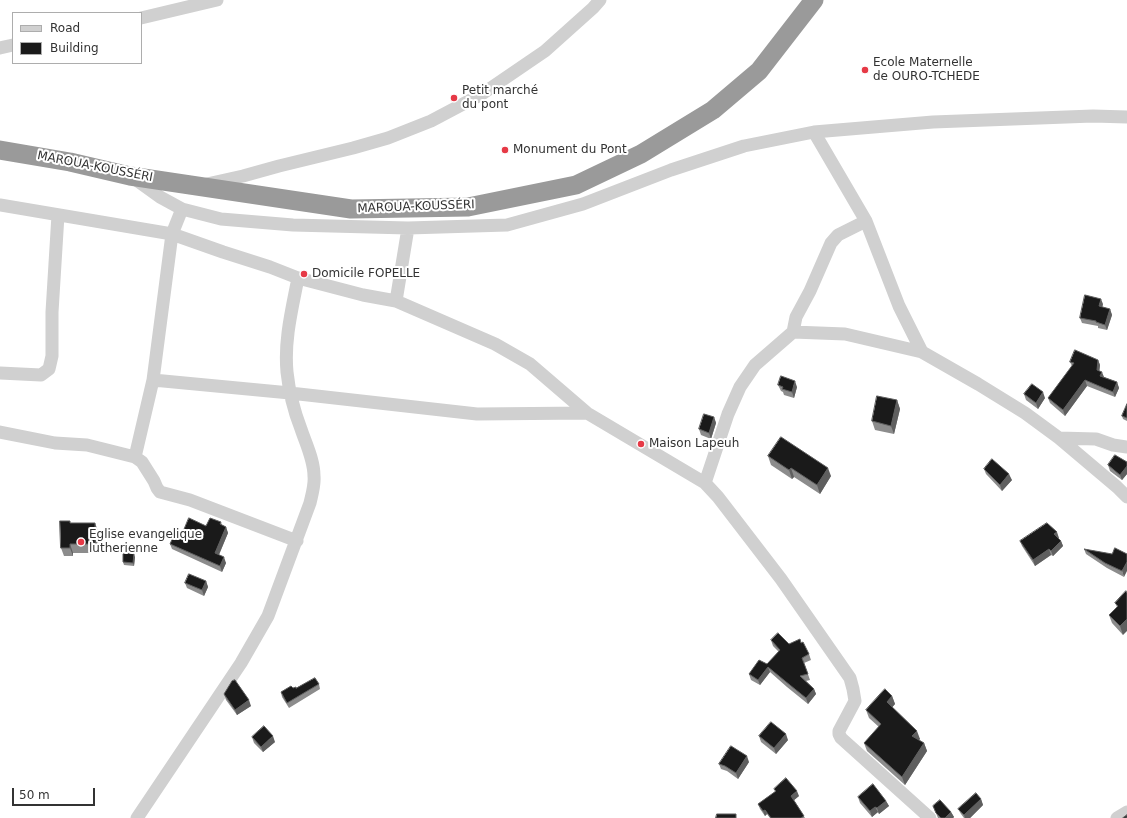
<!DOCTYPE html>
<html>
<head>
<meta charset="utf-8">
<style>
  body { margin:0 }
  #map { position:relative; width:1127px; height:818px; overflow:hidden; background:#fff; font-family:"DejaVu Sans",sans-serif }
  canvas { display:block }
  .legend { position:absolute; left:12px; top:12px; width:130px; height:52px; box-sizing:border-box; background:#fff; border:1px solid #adadad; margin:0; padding:5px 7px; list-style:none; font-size:12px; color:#333 }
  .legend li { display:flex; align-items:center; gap:8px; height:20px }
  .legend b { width:20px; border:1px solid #adadad }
  .scale { position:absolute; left:12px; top:788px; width:83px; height:18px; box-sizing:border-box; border:2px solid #333; border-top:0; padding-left:5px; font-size:12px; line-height:14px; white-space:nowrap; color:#333; -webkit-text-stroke:3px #fff; paint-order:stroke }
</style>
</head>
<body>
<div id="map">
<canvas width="1127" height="818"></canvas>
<ul class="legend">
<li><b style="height:5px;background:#d0d0d0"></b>Road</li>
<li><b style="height:11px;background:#1a1a1a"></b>Building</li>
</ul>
<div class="scale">50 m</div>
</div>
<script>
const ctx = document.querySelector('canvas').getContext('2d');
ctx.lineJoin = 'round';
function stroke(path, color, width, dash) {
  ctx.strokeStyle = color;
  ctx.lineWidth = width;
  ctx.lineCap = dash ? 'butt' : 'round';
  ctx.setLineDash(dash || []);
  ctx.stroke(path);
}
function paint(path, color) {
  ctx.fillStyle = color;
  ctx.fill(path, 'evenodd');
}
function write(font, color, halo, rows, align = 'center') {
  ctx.font = font + ' "DejaVu Sans",sans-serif';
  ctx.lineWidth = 4;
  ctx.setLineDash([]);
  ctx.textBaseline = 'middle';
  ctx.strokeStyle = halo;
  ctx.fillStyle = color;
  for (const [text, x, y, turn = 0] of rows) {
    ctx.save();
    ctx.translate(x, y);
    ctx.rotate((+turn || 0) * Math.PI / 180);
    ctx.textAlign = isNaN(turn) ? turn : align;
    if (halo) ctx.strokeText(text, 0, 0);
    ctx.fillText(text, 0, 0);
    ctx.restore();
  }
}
const minor = new Path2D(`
  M141 18 217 0
  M0 48 13 45
  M814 132 866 221 899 306 922 352 978 384 1025 413 1059 438 1117 487 1127 497
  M135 179 160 197 182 209 221 219 293 225 408 228 507 225 583 204 671 170 744 146 814 132 933 122 1093 116 1127 117
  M207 184 243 176 279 166 353 148 388 138 431 121 482 94 545 51 593 8 600 0
  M0 205 172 234 153 380 135 457
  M182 209 172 234 223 252 270 267 298 278 363 295 396 301 495 344 530 364 587 413 705 483 718 497 781 579 850 678 853 689 855 701 839 731V734L841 738 930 818
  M396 301 408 228
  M793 332 845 334 922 352
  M0 373 41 375 49 369 52 356V312L58 215
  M153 380 290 393 477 414 587 413
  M0 432 55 443 87 445 135 457 142 462 154 481 157 488 160 492 190 500 297 541
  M1059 438 1096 439 1113 445 1127 447
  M705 483 728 414 740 387 755 365 793 332 796 317 810 291 831 243 838 235 866 221
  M137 818 241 663 268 616 310 503C312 494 315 485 314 476 314 460 306 444 301 429 294 411 289 391 287 372 284 340 292 309 298 278
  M1117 818 1127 812`);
const highway = new Path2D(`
  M0 150 70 162 130 176 351 209 468 207 576 185 641 154 713 110 759 71 814 0`);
const wall = new Path2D(`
  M1103 304 1102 307 1110 309 1112 315 1107 330 1098 328V326L1082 323 1080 318Z
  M1098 360 1100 365 1099 371 1104 377 1117 382 1119 388 1115 397 1087 386 1065 416 1050 403 1048 398 1072 366 1070 362Z
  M778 385 797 387 794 398 784 395 783 392 781 391Z
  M1024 394 1045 398 1038 409 1026 400Z
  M897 400 900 409 894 434 875 430 872 421Z
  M1127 404V421L1123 419 1122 416Z
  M714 417 716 423 711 439 701 435 699 429Z
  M768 456 831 476 820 494 794 477 792 479 771 465Z
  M1127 462V474L1122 480 1110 471 1108 465Z
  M984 469 1012 480 1002 491 986 474Z
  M221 522 222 525 226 527 228 533 219 555 226 563 222 572 172 549 170 544 180 538 206 526Z
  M71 523 98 531 99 553H73V556H64L61 548Z
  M1058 538 1061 541 1063 546 1053 556 1051 555 1035 566 1022 546 1020 541 1059 538Z
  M1115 548 1124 577 1107 568 1086 554 1084 549 1112 554Z
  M135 557 134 566 124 565 123 562Z
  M206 581 208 587 204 596 187 588 185 583Z
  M1127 593 1123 635 1112 623 1109 615 1117 607 1115 603Z
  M771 640 789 644 801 643 809 654 811 660 804 663 810 680 806 681 814 689 816 694 808 704 787 687 770 672 760 685 751 680 749 674 767 664 779 652 773 646Z
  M319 684 320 689 289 708 282 697 281 692 296 688Z
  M224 694 251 706 237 715 226 700Z
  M892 696 895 704 892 707 920 739 919 740 924 743 927 751 905 785 867 751 864 743 879 727 869 718 866 710Z
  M759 736 788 740 776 754 761 742Z
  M252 737 275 742 263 752 254 743Z
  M749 762 738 779 727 771 721 769 719 764Z
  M774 789 799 796 794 800 805 818H770L767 814 765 816 760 809 758 804 775 792Z
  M858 797 886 801 889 806 879 814 878 812 872 817 860 803Z
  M981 799 983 805 970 818H964L961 814 958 809Z
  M933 806 951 812 954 817 953 818H938Z`);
const shadedWall = new Path2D(`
  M1101 299 1103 304 1101 312 1099 306Z
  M1110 309 1112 315 1107 330 1105 325Z
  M1098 360 1100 365 1099 375 1097 370Z
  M1102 372 1104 377 1100 376Z
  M1085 380 1087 386 1065 416 1063 410Z
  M795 381 797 387 794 398 792 392Z
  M1117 382 1119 388 1115 397 1113 392Z
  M1043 392 1045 398 1038 409 1036 403Z
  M897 400 900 409 894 434 891 426Z
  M714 417 716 423 711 439 709 433Z
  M1127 466V474L1122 480 1120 475Z
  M791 468 794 477 792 479 789 470Z
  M828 468 831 476 820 494 817 485Z
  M1009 474 1012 480 1002 491 1000 485Z
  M95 523 98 531 99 553 95 544Z
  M226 527 228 533 217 559 215 553Z
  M1057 532 1059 538 1056 540 1054 534Z
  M1061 541 1063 546 1053 556 1051 551Z
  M70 544 73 553V556L70 548Z
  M1049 549 1051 555 1035 566 1033 560Z
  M134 554 135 557 134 566 133 563Z
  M224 557 226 563 222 572 220 566Z
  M1127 562V571L1124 577 1122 571Z
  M206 581 208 587 204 596 202 590Z
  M1127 619V631L1123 635 1120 626Z
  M768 667 770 672 760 685 758 680Z
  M814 689 816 694 808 704 806 698Z
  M892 696 895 704 890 710 887 702Z
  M249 700 251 706 237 715 235 710Z
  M917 731 920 739 915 744 912 736Z
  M786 734 788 740 776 754 774 748Z
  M273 736 275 742 263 752 261 747Z
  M924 743 927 751 905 785 902 777Z
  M747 756 749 762 738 779 736 773Z
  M797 791 799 796 793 801 791 796Z
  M981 799 983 805 970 818H965L964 815Z
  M886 801 889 806 879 814 877 808Z
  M875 807 878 812 872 817 870 811Z
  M765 810 767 814 765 816 763 811Z
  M951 812 954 817 953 818H945Z`);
const building = new Path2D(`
  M1085 295 1101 299 1099 306 1110 309 1105 325 1096 322V321L1080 318Z
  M1075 350 1098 360 1097 370 1102 372 1100 376 1117 382 1113 392 1085 380 1063 410 1048 398 1074 363 1070 362Z
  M781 376 795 381 792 392 782 389 783 387 778 385Z
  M1032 384 1043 392 1036 403 1024 394Z
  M877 396 897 400 891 426 872 421Z
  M1127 404V418L1122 416Z
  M704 414 714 417 709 433 699 429Z
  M781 437 828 468 817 485 791 468 789 470 768 456Z
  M1115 455 1127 462V466L1120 475 1108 465Z
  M992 459 1009 474 1000 485 984 469Z
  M189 518 206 526 210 518 221 522 220 524 226 527 215 553 224 557 220 566 170 544 174 535 180 538Z
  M60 521H70V523H95V544H70V548H61Z
  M1047 523 1057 532 1054 534 1061 541 1051 551 1049 549 1033 560 1020 541Z
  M1115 548 1127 554V562L1122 571 1105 563 1084 549 1112 554Z
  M129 553 134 554 133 563 123 562V554Z
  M189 574 206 581 202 590 185 583Z
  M1126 591 1127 593V619L1120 626 1109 615 1118 606 1115 603Z
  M778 633 789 644 800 639 801 643 803 642 809 654 802 658 808 674 800 676 814 689 806 698 785 681 768 667 758 680 749 674 759 660 767 664 780 650 771 640Z
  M315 678 319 684 287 703 281 692 291 686 293 688 296 687V688Z
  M235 680 249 700 235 710 224 694 232 681Z
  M885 689 892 696 887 702 917 731 912 736 924 743 902 777 864 743 881 724 866 710Z
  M771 722 786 734 774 748 759 736Z
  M264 726 273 736 261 747 252 737Z
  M731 746 747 756 736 773 725 766 719 764Z
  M786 778 797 791 791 796 804 816 801 818H771L765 810 763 811 758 804 776 791 774 789Z
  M873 784 886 801 877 808 875 807 870 811 858 797Z
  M976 793 981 799 964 815 958 809Z
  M940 800 951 812 945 818H941L936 813 933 806Z
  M717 814H736V818H716Z
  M1127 815V818H1123Z`);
const markers = [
  [865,70,4,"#e63946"],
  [454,98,4,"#e63946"],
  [505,150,4,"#e63946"],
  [304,274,4,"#e63946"],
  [641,444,4,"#e63946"],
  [81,542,4,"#e63946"]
];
const poiNames = [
  ["Ecole Maternelle",873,63],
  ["de OURO-TCHEDE",873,77],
  ["Petit marché",462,91],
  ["du pont",462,105],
  ["Monument du Pont",513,150],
  ["Domicile FOPELLE",312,274],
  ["Maison Lapeuh",649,444],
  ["Eglise evangelique",89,535],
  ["lutherienne",89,549]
];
const streetNames = [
  ["MAROUA-KOUSSÉRI",95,167,11],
  ["MAROUA-KOUSSÉRI",416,207,-2]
];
stroke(minor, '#d0d0d0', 13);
stroke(highway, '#9a9a9a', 19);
paint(wall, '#8c8c8c');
paint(shadedWall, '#5f5f5f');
paint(building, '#1a1a1a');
stroke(building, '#5f5f5f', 1);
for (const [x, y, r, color] of markers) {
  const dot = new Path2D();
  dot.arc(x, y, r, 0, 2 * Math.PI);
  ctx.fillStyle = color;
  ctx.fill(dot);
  stroke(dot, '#fff', 1.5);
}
write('12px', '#333', '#fff', poiNames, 'left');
write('12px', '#333', '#fff', streetNames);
</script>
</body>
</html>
